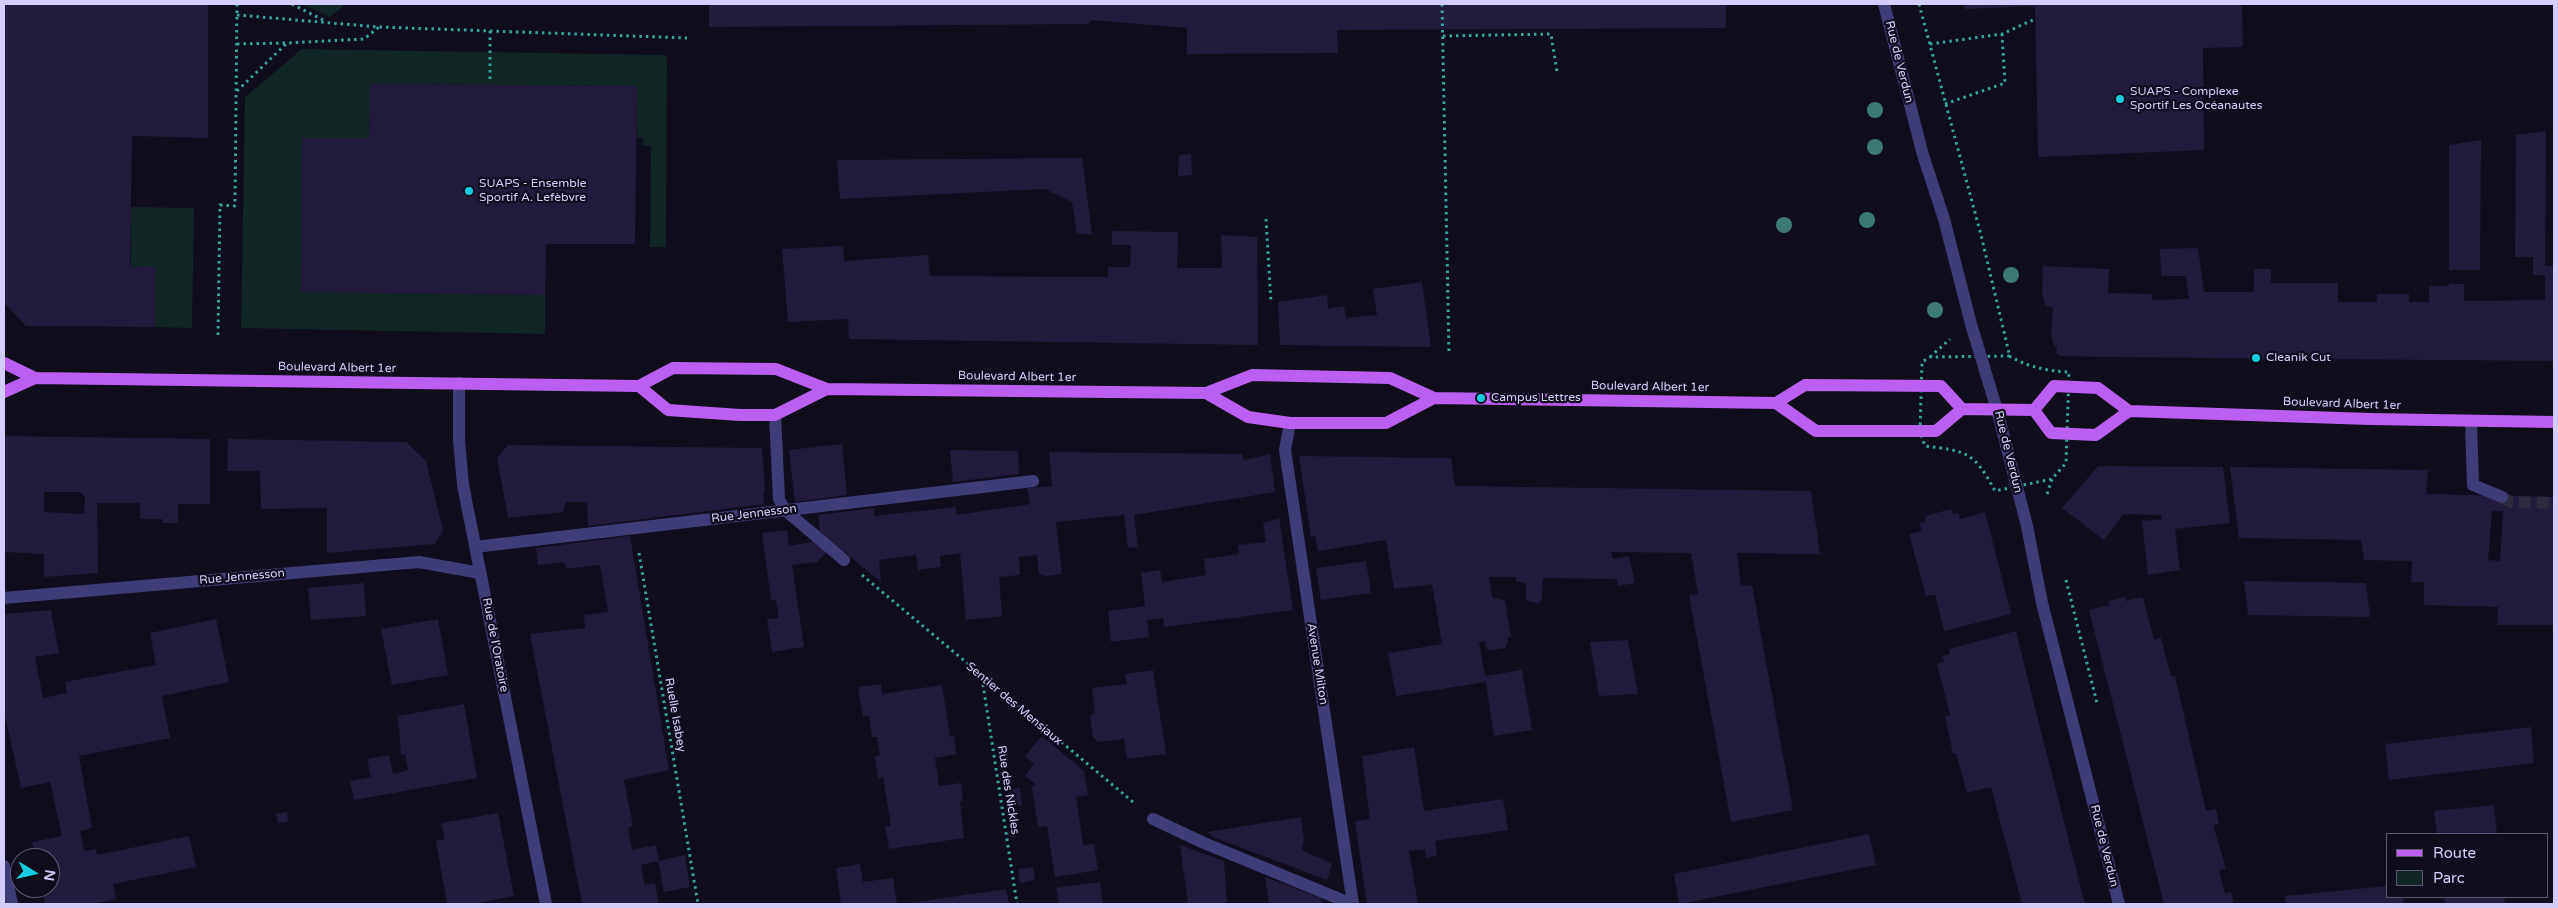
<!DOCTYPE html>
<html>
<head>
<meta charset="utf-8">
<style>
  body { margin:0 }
  #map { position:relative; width:2558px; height:908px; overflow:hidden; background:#100d1d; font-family:"Varela Round",sans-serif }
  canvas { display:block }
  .frame { position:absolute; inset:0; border:5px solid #d3cdfa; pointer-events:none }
  .legend { position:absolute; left:2386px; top:833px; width:162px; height:65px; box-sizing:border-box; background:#100d1d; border:1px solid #5e5a75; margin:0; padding:6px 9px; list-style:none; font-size:15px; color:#d3cdfa }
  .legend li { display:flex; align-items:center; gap:10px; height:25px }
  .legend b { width:25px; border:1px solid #5e5a75 }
  .north { position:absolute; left:10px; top:848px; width:50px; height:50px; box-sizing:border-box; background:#100d1d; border:1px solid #5e5a75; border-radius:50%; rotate:99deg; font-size:14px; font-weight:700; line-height:20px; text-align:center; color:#d3cdfa }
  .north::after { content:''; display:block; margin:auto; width:18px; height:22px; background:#15cbdf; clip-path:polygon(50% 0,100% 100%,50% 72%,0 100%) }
</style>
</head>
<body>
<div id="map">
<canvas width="2558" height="908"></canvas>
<div class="frame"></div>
<ul class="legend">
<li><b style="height:6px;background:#ba5ff0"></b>Route</li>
<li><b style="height:14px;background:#112625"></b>Parc</li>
</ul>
<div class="north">N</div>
</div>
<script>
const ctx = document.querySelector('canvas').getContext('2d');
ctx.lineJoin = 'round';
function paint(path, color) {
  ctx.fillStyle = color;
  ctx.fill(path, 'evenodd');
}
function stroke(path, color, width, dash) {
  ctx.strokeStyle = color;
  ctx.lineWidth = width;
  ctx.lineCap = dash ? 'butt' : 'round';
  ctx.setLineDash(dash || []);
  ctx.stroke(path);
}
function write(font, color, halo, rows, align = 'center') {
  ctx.font = font + ' "Varela Round",sans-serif';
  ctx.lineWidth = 4.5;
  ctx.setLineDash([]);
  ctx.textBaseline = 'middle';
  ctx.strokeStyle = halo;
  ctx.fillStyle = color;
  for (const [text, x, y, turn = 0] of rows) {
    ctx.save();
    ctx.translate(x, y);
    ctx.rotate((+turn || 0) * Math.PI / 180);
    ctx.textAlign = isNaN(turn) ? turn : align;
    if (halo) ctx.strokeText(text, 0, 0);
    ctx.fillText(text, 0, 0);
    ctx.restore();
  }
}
const green = new Path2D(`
  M302 4H346L330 17Z
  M302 49 664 55 667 58 666 247H650L651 146H643V138H637V86L371 84 369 138H302L301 292 545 295V334L241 328 245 97Z
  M131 207 194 208 192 328 155 327V267H131Z`);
const building = new Path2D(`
  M4 4H208V138L132 136 130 267 155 266V327L26 326 4 303Z
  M709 4H1726V28L1337 30 1338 53 1187 54V28L1091 20 1088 24 709 27Z
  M1964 4H2242L2243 47 2203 48 2204 150 2038 157 2035 6 1965 9Z
  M370 84 637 86 635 244H546L545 295 301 292 302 138H369Z
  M2546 131 2545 266H2554V361L2107 357 2060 356 2056 353 2057 347 2054 345 2051 334 2053 307 2045 306 2042 292 2043 266 2109 269 2108 293 2152 294V300L2189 299 2186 276H2161L2160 249 2198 248 2204 292H2254V269H2271V283H2338V302H2377V294H2409V302H2429V286H2449V284H2464V301L2545 300V275H2533V257H2515L2516 135Z
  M2481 140 2480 270H2449V145Z
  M1191 154 1192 175 1178 176 1179 155Z
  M1082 158 1092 234H1077L1072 202 1045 189 840 199 837 160Z
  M1112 231 1178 232 1177 268H1222L1221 235 1257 237 1258 345 849 339 848 319 788 322 782 249 843 246 844 261 928 255 930 276 1108 277V267H1130L1131 245H1112Z
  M1422 282 1431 347 1280 345 1278 302 1327 295 1328 309 1344 306 1346 318 1377 315 1373 289Z
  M4 436 210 439V504H178V523H163L162 519H140V503H97L98 573 44 577V554L4 552ZM44 492H80L85 497 84 514 44 512Z
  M228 439 406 442 426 461 443 530 435 544 327 553V508L261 509 260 471H227Z
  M842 444 847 495 795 502 789 450Z
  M508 445 762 448 765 491 763 492 764 504 588 526 587 502H566L563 512 508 518 497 458Z
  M950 450 1018 451 1019 474 953 482Z
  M1049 452 1242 454 1244 460 1270 454 1275 492 1134 515 1138 547 1128 548 1124 515 1056 522 1062 574 1046 576 1039 574 1037 555 1019 557 1020 575 999 577 1002 616 966 620 960 553 940 556 941 567 918 570 916 555 879 560 881 582 820 532 818 515 874 508V516L956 507 957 515 1030 504 1027 488 1052 486Z
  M1299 456 1451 458 1455 486 1811 491 1820 554 1737 553 1741 586 1752 585 1793 810 1731 822 1689 595 1698 594 1691 553 1611 552 1613 559 1629 556 1635 583 1618 586 1617 579 1543 578 1542 598 1538 604 1526 600V583L1516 581V577H1489L1492 597 1505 601 1511 637 1507 638 1508 643 1505 648 1491 650 1486 648 1485 641 1479 642 1485 676 1522 670 1532 730 1494 736 1486 682 1396 696 1388 653 1442 644 1432 584 1394 589 1386 540 1318 551 1315 536 1311 537Z
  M2098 466 2223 467 2230 523 2175 529 2180 570 2148 575 2142 521 2162 519 2161 515 2123 514 2104 540 2062 508Z
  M2230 467 2428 470 2426 494 2554 497V625H2497L2498 607 2424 605V582H2411L2412 561 2364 560 2361 540 2239 538ZM2492 511H2503L2500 561 2488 560Z
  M1951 509 1953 514 1959 513 1960 519 1985 512 2011 614 1944 631 1935 595 1926 596 1909 534 1922 531 1919 523 1926 521 1925 516Z
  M1279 518 1293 610 1164 627 1163 618 1147 620 1149 637 1111 642 1108 611 1145 606 1141 573 1160 570 1162 582 1206 575 1204 559 1239 554 1238 545 1266 542 1263 523Z
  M787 530 789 546 817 541 828 551 817 562 792 565 804 647 772 652 767 619 779 618 776 600H771L762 533Z
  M630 536 669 770 624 780 633 826 628 828 632 850 656 845 659 861 641 865 645 885 655 883 659 904H582L530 634 585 628 584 615 608 612 600 565 566 569 564 562 538 565 536 548Z
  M1366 561 1371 593 1321 600 1316 568Z
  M2244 581 2366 583 2370 617 2248 615Z
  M364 583 366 616 311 620 308 588Z
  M2125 597 2126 601 2143 597 2154 640 2161 638 2171 676H2175L2206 811 2216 809 2219 824 2213 825 2226 869 2219 870 2225 893 2231 892 2234 904H2164L2089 610 2109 605 2108 601Z
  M51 610 59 653 35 657 43 698 67 693 65 682 156 665 150 633 216 619 229 682 162 696 170 738 79 756 92 828 80 831 84 851 96 849 97 855 189 836 196 867 113 884 116 899 92 904H45L42 888H50V858H35L32 842 62 836 50 782 21 788 4 711V614Z
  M438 619 448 675 392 685 381 629Z
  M2016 631 2035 708 2085 904H2022L1991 787 1967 793 1956 753 1953 754 1945 716 1950 715 1937 664 1945 661 1942 656 1950 654 1949 649Z
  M1628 640 1638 694 1599 696 1590 642Z
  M1153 670 1166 754 1127 759 1124 739 1098 742 1093 737 1090 717 1095 712 1092 688 1127 684 1125 674Z
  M881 684 882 694 942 685 950 737 954 736 956 754 935 758 939 786 961 783 963 801H960L964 838 889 849 885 827 891 826 883 777 878 778 875 756 880 755 877 737H872L869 716 863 717 858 687Z
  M464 704 477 778 354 800 350 781 371 777 367 759 389 755 393 774 408 770 405 754 401 755 398 716Z
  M2531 727 2534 763 2389 780 2385 744Z
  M1042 736 1084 771 1088 795 1076 797 1083 845 1094 844 1098 870 1055 877 1047 826 1038 827 1032 788 1035 784 1025 776 1034 764 1025 756Z
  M1414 747 1424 811 1503 799 1508 830 1435 841 1437 856 1426 858 1425 849 1409 851 1418 904H1367L1355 821 1370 819 1362 756Z
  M1020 788 1022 805 1009 807 1006 790Z
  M2494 805 2497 834H2437L2434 811Z
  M287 812 288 822 278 823 276 814Z
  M498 813 514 896 473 904H447L436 841 445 839 441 823Z
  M1301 817 1304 839 1302 850 1332 864 1327 880 1213 837 1207 832Z
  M1869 834 1876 865 1679 904 1674 874Z
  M1180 845 1224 861 1227 904H1188Z
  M685 855 690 887 664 892 658 861Z
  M860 864 863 882 893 878 897 904H841L836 868Z
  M1033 867 1035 880 1020 883 1018 869Z
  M1265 877 1321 898 1322 904H1269Z
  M1100 882 1103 904H1059L1056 888Z
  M2387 886V897H2403L2404 904H2286L2285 896Z
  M1006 889 1009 904H910L909 903Z
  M2444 897H2504L2505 904H2445Z`);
const minorTunnel = new Path2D(`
  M2502 497 2511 502 2554 503`);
const path = new Path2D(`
  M292 4 323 20
  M1442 4 1449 352
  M1919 4 1981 235 2009 353
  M237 15 379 27 687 38
  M1443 36 1551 34 1557 72
  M237 44 286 43
  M1930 44 2002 34 2035 19
  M490 79V31
  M237 91 287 43 364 39 379 27
  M1945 104 2005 83 2002 34
  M1266 219 1271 303
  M218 335 220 205 235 206 237 4
  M2009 356C2029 367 2046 371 2069 372L2066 463 2052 479 1995 491C1974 452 1967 451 1925 446L1920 432 1922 362 1930 357Z
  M1930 357 1950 339
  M2047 494 2052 479
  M639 553 698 904
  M862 575 1133 802
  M2066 580 2097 703
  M982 678 1017 904`);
const minor = new Path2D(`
  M1884 4 1923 155 1944 219 1971 324 1997 410 2027 526 2042 603 2119 904
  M459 383V440L463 485 546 904
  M775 415 779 499 785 510 844 560
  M2471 421 2473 485 2502 497
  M1290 423 1285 450 1353 904
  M475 547 1033 481
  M4 598 419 562 480 573
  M1153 819 1204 843 1352 904
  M4 866 12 904`);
const major = new Path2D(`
  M4 363 35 378
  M639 386 668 410 740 415H775L827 389
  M4 392 35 378 639 386 673 368 776 369 827 389 1206 393 1252 375 1390 378 1434 398 1776 403 1816 431H1936L1962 409 2034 410
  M1206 393 1248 417 1290 423H1386L1434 398
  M1776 403 1805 385 1941 386 1962 409
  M2034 410 2054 386 2098 388 2129 411 2370 419 2554 422
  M2034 410 2051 433 2096 435 2129 411`);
const trees = [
  [1875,110],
  [1875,147],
  [1867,220],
  [1784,225],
  [2011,275],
  [1935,310]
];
const markers = [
  [2120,99,5,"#15cbdf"],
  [469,191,5,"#15cbdf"],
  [2256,358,5,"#15cbdf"],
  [1481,398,5,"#15cbdf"]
];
const streetNames = [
  ["Rue de Verdun",1899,62,76],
  ["Boulevard Albert 1er",337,368,1],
  ["Boulevard Albert 1er",1017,377,1],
  ["Boulevard Albert 1er",1650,387,1],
  ["Boulevard Albert 1er",2342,404,2],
  ["Rue de Verdun",2008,452,76],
  ["Rue Jennesson",754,514,-7],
  ["Rue Jennesson",242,577,-5],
  ["Rue de l'Oratoire",495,645,79],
  ["Avenue Milton",1317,664,81],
  ["Sentier des Mensiaux",1014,704,40],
  ["Ruelle Isabey",675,715,80],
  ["Rue des Nickles",1008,790,81],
  ["Rue de Verdun",2104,846,76]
];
const poiNames = [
  ["SUAPS - Complexe",2130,92],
  ["Sportif Les Océanautes",2130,106],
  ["SUAPS - Ensemble",479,184],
  ["Sportif A. Lefèbvre",479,198],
  ["Cleanik Cut",2266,358],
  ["Campus Lettres",1491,398]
];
paint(green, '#112625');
paint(building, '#221b3c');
stroke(minorTunnel, '#2d2a3e', 12, [12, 6]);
stroke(path, '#38a49d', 3, [2.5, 4]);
stroke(minor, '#3f3d77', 12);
stroke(major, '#ba5ff0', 12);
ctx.fillStyle = '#3d7a71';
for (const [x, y] of trees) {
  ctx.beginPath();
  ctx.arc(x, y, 8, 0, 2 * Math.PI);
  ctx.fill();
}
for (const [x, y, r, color] of markers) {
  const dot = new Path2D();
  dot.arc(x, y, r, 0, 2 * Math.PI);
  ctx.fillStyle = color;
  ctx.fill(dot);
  stroke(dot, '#100d1d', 2);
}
write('12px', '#d3cdfa', '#100d1d', streetNames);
write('12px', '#d3cdfa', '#100d1d', poiNames, 'left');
</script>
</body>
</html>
